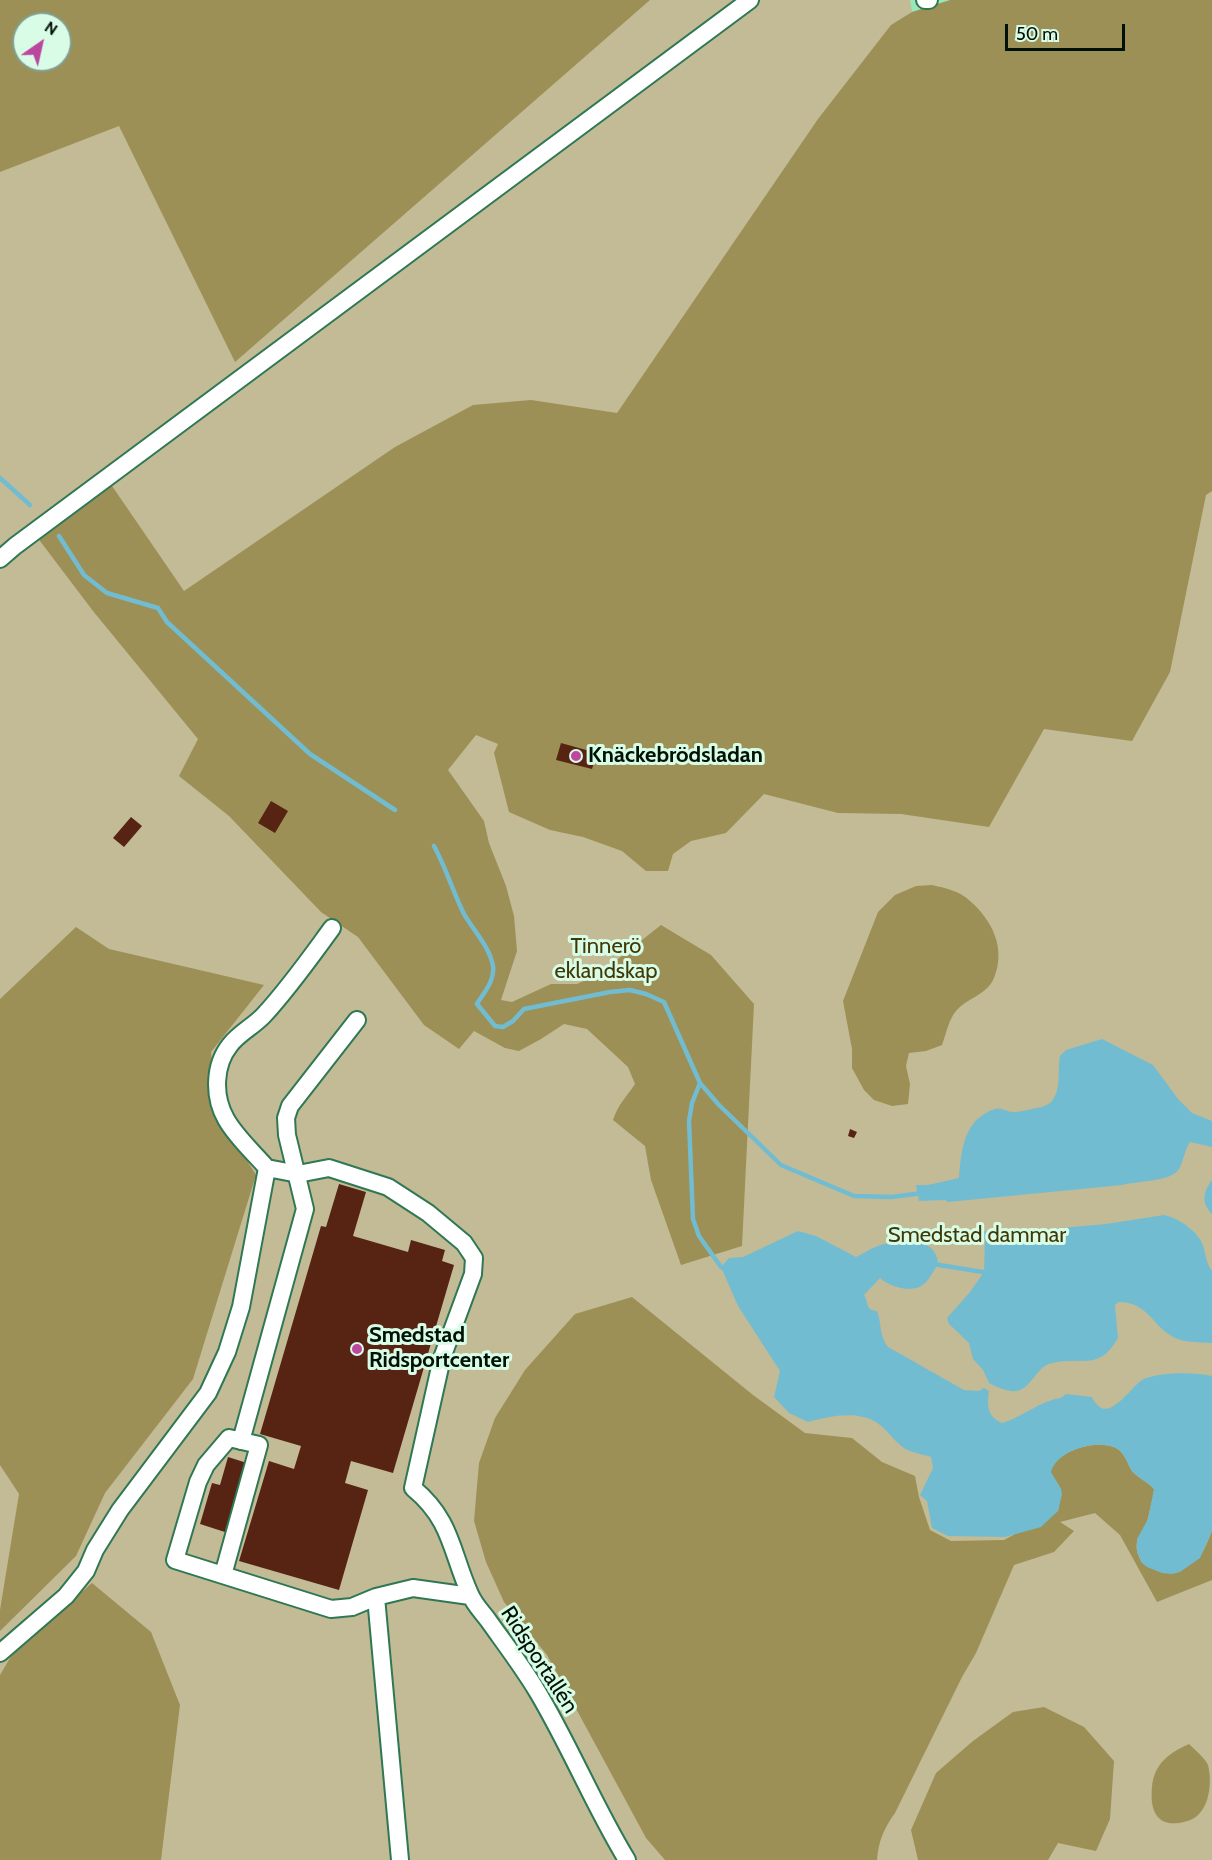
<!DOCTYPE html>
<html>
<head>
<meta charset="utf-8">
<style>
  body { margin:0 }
  #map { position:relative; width:1212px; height:1860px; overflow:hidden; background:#9be5bb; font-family:Cabin,sans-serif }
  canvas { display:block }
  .north { position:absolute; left:12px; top:12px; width:60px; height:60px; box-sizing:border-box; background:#d9fce7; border:2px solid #829e8d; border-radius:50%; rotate:34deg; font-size:16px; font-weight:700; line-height:24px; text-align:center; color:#001106 }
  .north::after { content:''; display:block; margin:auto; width:21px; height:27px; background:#bc479f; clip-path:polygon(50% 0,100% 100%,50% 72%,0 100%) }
  .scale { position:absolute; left:1005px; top:24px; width:120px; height:27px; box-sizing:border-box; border:3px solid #001106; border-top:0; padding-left:8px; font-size:18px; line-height:21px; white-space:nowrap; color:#001106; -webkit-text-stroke:4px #d9fce7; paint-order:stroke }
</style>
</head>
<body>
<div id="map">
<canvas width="1212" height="1860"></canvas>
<div class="north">N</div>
<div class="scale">50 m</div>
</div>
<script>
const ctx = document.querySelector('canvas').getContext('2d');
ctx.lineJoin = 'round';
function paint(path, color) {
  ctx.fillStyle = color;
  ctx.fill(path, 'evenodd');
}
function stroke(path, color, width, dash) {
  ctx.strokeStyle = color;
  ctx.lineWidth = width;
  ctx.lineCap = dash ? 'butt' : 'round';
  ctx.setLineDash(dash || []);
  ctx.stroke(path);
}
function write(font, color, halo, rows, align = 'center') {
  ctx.font = font + ' Cabin,sans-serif';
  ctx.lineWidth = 6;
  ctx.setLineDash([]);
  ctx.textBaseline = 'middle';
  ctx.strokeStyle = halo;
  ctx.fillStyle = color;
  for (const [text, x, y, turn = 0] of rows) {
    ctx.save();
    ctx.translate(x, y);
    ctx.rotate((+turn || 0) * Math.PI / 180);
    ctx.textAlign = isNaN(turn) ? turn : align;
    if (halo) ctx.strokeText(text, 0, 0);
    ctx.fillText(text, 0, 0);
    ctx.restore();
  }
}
const green = new Path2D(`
  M0 0H910L912 12 907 15 1212 0V1860H0ZM24 24H60V60H24Z`);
const forest = new Path2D(`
  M0 0H650L235 362 119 126 0 172ZM24 24H60V60H24Z
  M950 0H1212V491L1206 495 1170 672 1132 741 1044 729 989 827 901 814 838 813 764 794 726 833 691 841 673 854 668 871H646L622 851 583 837 550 830 509 812 494 753 498 744 476 735 448 770 484 821 489 843 506 886 514 916 517 951 501 1000 512 1002 551 984H577L599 974 661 925 711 955 754 1004 742 1246 681 1265 651 1180 645 1146 613 1120C617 1106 627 1096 635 1084L628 1067 587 1029 564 1024 541 1039 519 1051 505 1048 474 1031 459 1049 424 1025 358 937 321 912 229 816 179 776 198 739 93 611 37 537 110 483 184 591 395 447 473 405 531 400 617 413 818 119 891 25 912 12Z
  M932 885C945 888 960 891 970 901 993 921 1006 949 994 978 987 995 967 998 956 1011 949 1019 946 1034 942 1045L926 1051 909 1053 906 1066 910 1084 908 1104 892 1106 874 1100 864 1090 852 1068V1049L843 1001 878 912 895 895 916 886Z
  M76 927 109 949 264 985 211 1052 216 1111 256 1175 193 1379 105 1493 76 1556 0 1631V1610L19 1494 0 1465V999Z
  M632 1297 753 1395 805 1433 852 1438 882 1462 915 1476 919 1497 930 1530 951 1541 1004 1540 1058 1511 1061 1489 1050 1472C1057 1450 1096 1439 1116 1448 1125 1453 1127 1463 1132 1471 1138 1478 1148 1482 1154 1489 1154 1497 1150 1509 1148 1518 1143 1538 1129 1538 1142 1563L1190 1564C1203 1558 1207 1542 1212 1531V1580L1157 1602 1120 1535 1095 1513 1060 1522 1074 1531 1054 1552 1014 1565 976 1653 962 1677 895 1813C884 1828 878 1842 877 1860H665L646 1838 547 1655 504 1602 486 1562 474 1521 479 1463 495 1418 525 1370 575 1314Z
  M92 1583 151 1632 180 1705 161 1860H0V1675L13 1653Z
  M1044 1707 1084 1727 1114 1761 1110 1819 1096 1851 1058 1843 1048 1860H918L911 1830 936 1773 973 1741 1013 1712Z
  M1189 1744C1195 1750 1204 1757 1208 1765 1212 1781 1210 1805 1197 1816 1192 1820 1185 1822 1179 1823 1155 1826 1150 1808 1152 1787 1154 1764 1169 1753 1189 1744Z`);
const water = new Path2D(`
  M1102 1039 1153 1065 1178 1099 1192 1113 1212 1121V1147L1190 1142C1184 1151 1184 1160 1179 1169 1171 1182 1136 1181 1122 1185L948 1202 945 1200 919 1201 916 1185H928L959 1178C961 1150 964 1119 995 1109 1002 1107 1006 1112 1013 1112 1020 1112 1028 1110 1036 1108 1041 1108 1048 1105 1052 1101 1062 1087 1057 1071 1060 1056L1066 1050Z
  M1212 1180V1214C1201 1203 1203 1192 1212 1180Z
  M1164 1215C1178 1218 1196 1230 1202 1243 1206 1252 1205 1262 1212 1271V1343C1200 1342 1186 1343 1175 1338 1151 1326 1149 1302 1118 1302L1115 1305 1118 1338C1099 1372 1081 1356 1052 1363 1036 1366 1032 1389 1016 1391 1007 1392 997 1387 989 1383L983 1370 973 1359 969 1343 949 1324 947 1318 970 1292 984 1272 985 1240 981 1234 984 1231 1005 1233 1106 1224Z
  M798 1231 816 1236 856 1257C863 1254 871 1248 878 1246 897 1239 937 1235 938 1264 933 1271 930 1279 924 1284 913 1294 890 1287 880 1278L864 1295C869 1303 865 1310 877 1311 882 1324 879 1336 888 1347L964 1390 979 1391 984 1388 989 1391C987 1406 987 1416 1002 1423 1020 1418 1035 1405 1052 1400 1058 1398 1061 1399 1066 1394L1092 1397C1108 1430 1130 1384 1146 1378 1164 1372 1194 1372 1212 1376V1531L1200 1558 1180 1572 1172 1574 1162 1573 1147 1567 1142 1563 1137 1552V1539L1148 1519 1154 1489C1148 1482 1138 1478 1132 1471 1127 1463 1125 1453 1116 1448 1096 1439 1057 1450 1051 1472L1061 1489 1062 1494 1058 1511 1041 1527 1005 1537 948 1536 932 1528 927 1501 920 1495 933 1468 931 1457C922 1454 912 1453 904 1448 895 1442 889 1432 880 1425 861 1409 829 1416 808 1422L789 1413 774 1397 780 1371 738 1306 721 1267 729 1258 743 1257Z`);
const stream = new Path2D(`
  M0 478 30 505
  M59 536 84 575 107 593 158 608 167 622 310 754 395 810
  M434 846C446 868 453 892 464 914 473 930 490 947 493 966 495 981 484 992 477 1004L495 1026 503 1027 513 1021 524 1009 610 992 630 990 646 994 664 1002 700 1083 719 1105 781 1165 854 1196 891 1197 923 1193
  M700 1083 692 1103 689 1121 693 1219 699 1236 721 1267 725 1269
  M933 1264 989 1273`);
const building = new Path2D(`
  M561 743 597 753 592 769 556 760Z
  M271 801 288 811 275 833 258 823Z
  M131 817 142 826 124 847 113 838Z
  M850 1129 857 1132 854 1138 848 1136Z
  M339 1184 366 1192 353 1236 408 1252 411 1240 445 1250 442 1261 454 1265 393 1473 351 1461 345 1483 368 1490 339 1590 239 1561 269 1461 294 1469 301 1446 260 1434 321 1226 326 1227Z
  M228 1457 247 1463 228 1533 200 1524 212 1483 220 1485Z`);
const minor = new Path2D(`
  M925 0H929
  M0 559 15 546 750 0
  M332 928C310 958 289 988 264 1015 254 1026 239 1033 230 1045 214 1065 213 1096 226 1119 236 1137 254 1153 267 1168L298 1174 329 1168 388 1187 428 1213 464 1243 474 1258 473 1274 442 1358 413 1488C452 1520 451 1552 470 1594 474 1604 482 1612 488 1620 505 1644 522 1666 537 1691 570 1746 594 1806 627 1860
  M241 1441 305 1209 287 1135 286 1118 290 1106 357 1020
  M223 1575 259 1445 229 1438 206 1465 198 1482 175 1560 331 1609 352 1607 376 1597 413 1588 470 1596
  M376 1597 400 1860
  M0 1653 66 1596 86 1571 95 1550 120 1510 208 1393 227 1352 241 1307 267 1168`);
const markers = [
  [576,756,6,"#bc479f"],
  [357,1349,6,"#bc479f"]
];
const poiNames = [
  ["Knäckebrödsladan",588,756],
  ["Smedstad",369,1336],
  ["Ridsportcenter",369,1361]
];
const parkNames = [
  ["Tinnerö",606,947],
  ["eklandskap",606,972],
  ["Smedstad dammar",977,1236]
];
const streetNames = [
  ["Ridsportallén",539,1660,57]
];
paint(green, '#c2bb96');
paint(forest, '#9c9056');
paint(water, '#72bcd2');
stroke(stream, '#72bcd2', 4.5);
paint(building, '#572413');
stroke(minor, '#2e7853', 20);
stroke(minor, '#fff', 16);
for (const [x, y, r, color] of markers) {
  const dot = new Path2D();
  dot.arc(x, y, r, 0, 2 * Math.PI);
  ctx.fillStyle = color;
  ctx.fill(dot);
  stroke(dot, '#d9fce7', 2);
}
write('bold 22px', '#001106', '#d9fce7', poiNames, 'left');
write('22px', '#403805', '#d9fce7', parkNames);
write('22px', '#001106', '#d9fce7', streetNames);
</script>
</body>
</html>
